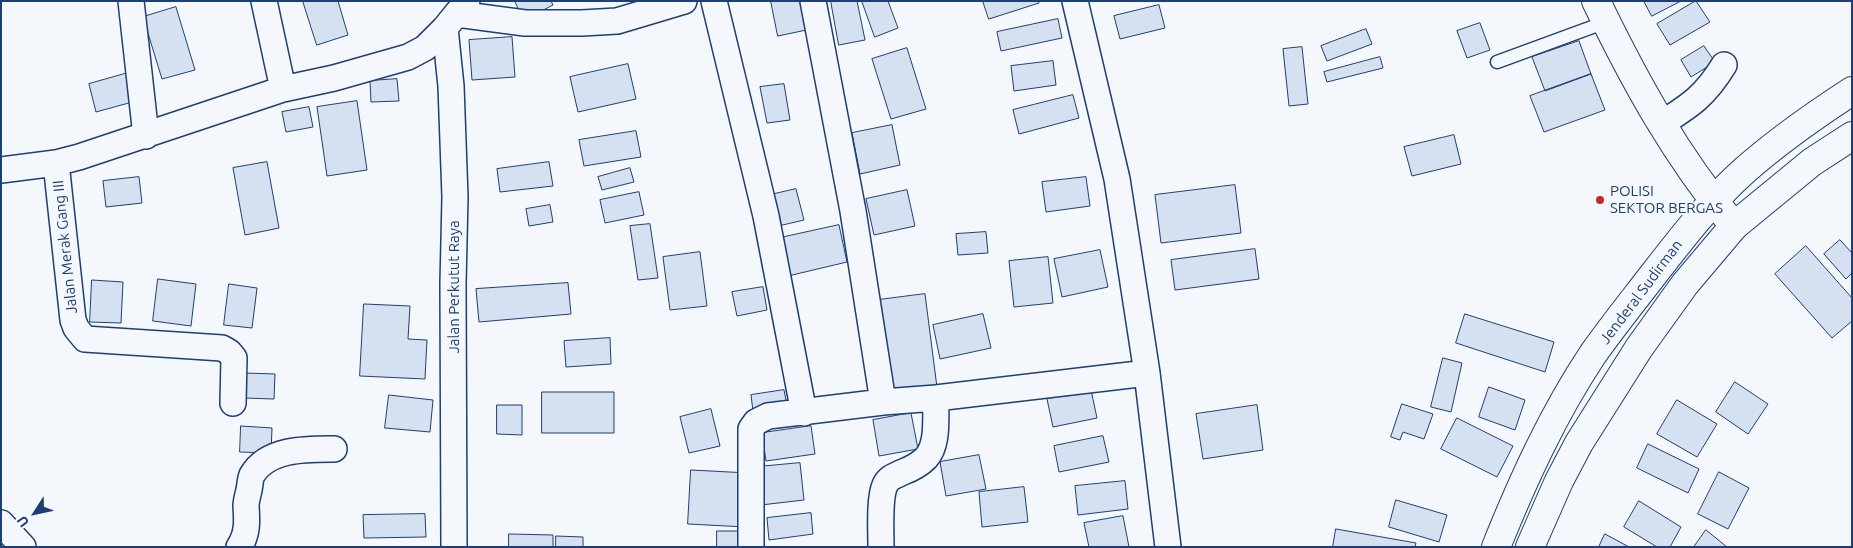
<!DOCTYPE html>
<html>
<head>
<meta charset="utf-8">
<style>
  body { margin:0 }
  #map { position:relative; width:1853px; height:548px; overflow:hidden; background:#f4f7fb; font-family:Ubuntu,sans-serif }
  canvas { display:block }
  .frame { position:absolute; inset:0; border:2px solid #1d3f73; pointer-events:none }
  .north { position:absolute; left:10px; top:488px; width:50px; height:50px; -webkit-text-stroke:4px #f4f7fb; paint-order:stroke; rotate:235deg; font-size:14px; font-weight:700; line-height:20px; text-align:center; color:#1d3f73 }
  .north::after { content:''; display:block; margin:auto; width:18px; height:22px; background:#1d3f73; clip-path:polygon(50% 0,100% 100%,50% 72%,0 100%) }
</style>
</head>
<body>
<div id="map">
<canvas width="1853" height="548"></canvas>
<div class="frame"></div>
<div class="north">U</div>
</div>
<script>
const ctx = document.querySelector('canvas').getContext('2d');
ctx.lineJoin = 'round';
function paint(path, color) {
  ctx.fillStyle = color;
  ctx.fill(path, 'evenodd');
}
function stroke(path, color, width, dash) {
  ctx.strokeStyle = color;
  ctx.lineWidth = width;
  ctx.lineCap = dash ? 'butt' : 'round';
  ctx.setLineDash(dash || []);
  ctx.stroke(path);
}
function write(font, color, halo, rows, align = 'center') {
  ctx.font = font + ' Ubuntu,sans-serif';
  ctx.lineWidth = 4;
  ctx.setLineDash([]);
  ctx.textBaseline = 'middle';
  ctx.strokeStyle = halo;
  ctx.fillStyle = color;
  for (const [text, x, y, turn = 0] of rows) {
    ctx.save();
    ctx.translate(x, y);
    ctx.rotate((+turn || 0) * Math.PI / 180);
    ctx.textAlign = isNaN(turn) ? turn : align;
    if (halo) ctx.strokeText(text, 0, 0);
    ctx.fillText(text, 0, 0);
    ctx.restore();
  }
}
const building = new Path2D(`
  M303 1H338L348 35 317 45Z
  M515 1H551L553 5 524 20Z
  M771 1H805L811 29 778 36Z
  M831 1H857L865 40 839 45Z
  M862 1H888L898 28 875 37Z
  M983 1H1039V3L989 19Z
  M1644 1H1681L1652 16Z
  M1696 1 1710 22 1670 45 1657 24Z
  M1159 5 1165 28 1120 39 1114 16Z
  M176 7 195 70 162 79 143 17Z
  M1058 19 1062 38 1001 51 997 32Z
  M1480 23 1490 50 1467 58 1457 31Z
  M1366 29 1372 44 1327 61 1321 46Z
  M512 37 515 77 472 80 469 40Z
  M1579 41 1591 74 1545 91 1532 57Z
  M1704 46 1715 62 1691 77 1681 60Z
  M1302 47 1308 104 1289 106 1283 49Z
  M907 48 926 109 891 119 872 59Z
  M1380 57 1383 68 1327 82 1324 72Z
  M1053 61 1056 85 1014 91 1011 66Z
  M628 64 636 99 578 112 570 77Z
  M128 73 136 101 96 112 89 84Z
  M1591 74 1605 110 1544 132 1530 96Z
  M397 79 399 101 371 102 370 81Z
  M784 84 790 120 767 123 760 87Z
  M1073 95 1079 118 1019 134 1013 110Z
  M357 101 367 170 327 176 317 107Z
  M309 107 313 127 286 132 282 112Z
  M892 125 900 165 860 174 852 133Z
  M636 131 641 157 584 166 579 140Z
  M1454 135 1461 164 1412 176 1404 147Z
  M267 162 279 228 245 235 233 168Z
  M549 162 553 186 500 192 497 169Z
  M630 168 634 182 602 190 598 177Z
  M139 177 142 203 106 207 103 181Z
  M1086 177 1090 206 1046 212 1042 182Z
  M1235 185 1241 233 1161 243 1155 195Z
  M796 189 804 220 774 227 766 196Z
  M907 190 915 226 874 235 866 199Z
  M639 192 644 215 605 223 600 200Z
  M550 205 553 222 529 226 526 209Z
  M650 224 658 278 638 280 630 226Z
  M839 225 847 262 788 276 780 238Z
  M986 232 988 253 958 255 956 234Z
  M1840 240 1852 253V273L1846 279 1824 254Z
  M1806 246 1852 298V321L1832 338 1775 274Z
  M1255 249 1259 279 1175 290 1171 260Z
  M1100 250 1108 287 1062 297 1054 259Z
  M700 252 707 306 670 310 663 257Z
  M1048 257 1053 303 1014 307 1009 261Z
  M158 279 196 284 191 326 153 321Z
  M92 280 123 282 121 323 90 322Z
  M568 283 571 314 479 322 476 289Z
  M229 284 257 288 252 328 224 325Z
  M763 287 767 310 737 316 732 292Z
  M925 294 938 395 891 400 878 300Z
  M364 304 410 306 408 339 427 340 425 379 360 376Z
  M983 314 991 348 940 359 933 325Z
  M1465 314 1554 342 1545 372 1456 343Z
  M610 338 611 364 566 367 564 341Z
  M1443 358 1462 363 1451 412 1431 407Z
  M245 373 275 374 274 399 244 398Z
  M1735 382 1768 404 1748 434 1716 412Z
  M1489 387 1525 400 1515 430 1479 417Z
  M784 390 787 405 753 411 751 395Z
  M1091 390 1097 418 1053 427 1047 399Z
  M542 392H614V433H542Z
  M389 395 433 400 430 432 385 428Z
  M1677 400 1717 424 1697 457 1657 434Z
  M1402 404 1433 414 1424 439 1403 432 1400 440 1391 437Z
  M497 405H522V435L497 434Z
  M1257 405 1263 450 1203 459 1196 414Z
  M711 409 720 446 689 453 680 417Z
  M911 413 918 449 879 456 873 420Z
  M1457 418 1513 446 1497 477 1441 449Z
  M241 426 272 428 271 453 240 452Z
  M811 426 815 454 766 461 762 433Z
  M1103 436 1109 462 1059 472 1054 446Z
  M1648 444 1699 469 1688 493 1637 468Z
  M979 455 986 489 946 496 940 462Z
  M800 463 804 500 761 505 757 467Z
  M691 470 749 473 746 527 688 524Z
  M1719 472 1749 488 1728 529 1698 514Z
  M1125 481 1128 509 1078 515 1075 486Z
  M1024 487 1028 522 982 527 979 492Z
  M1396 500 1447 515 1439 542 1389 527Z
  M1639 501 1681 527 1670 547H1657L1624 527Z
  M811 513 813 534 769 540 767 518Z
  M425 514 426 537 364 538 363 515Z
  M1123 516 1129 547H1089L1084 523Z
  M1336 529 1416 543 1415 547H1333Z
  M1706 530 1727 547H1694Z
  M717 531H746V547H717Z
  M509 534 553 535V547H509Z
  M1605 534 1629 547H1599Z
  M556 536 583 537V547H556Z`);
const lane = new Path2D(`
  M1497 62 1606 22`);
const street = new Path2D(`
  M131 1 146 136
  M264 1 283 89
  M714 1 766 216 804 413
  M813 1 853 211 883 402
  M1075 1 1117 179 1147 373 1168 547
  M457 14 525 23H582L617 21 684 1
  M445 28 451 86 455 197 453 284 454 547
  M1661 124C1691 105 1705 96 1724 65
  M56 163 73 320 76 328 85 339 222 348 229 352 234 358 233 403
  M1 170 56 163 79 157 283 89 334 78 408 57 425 48 445 28 467 1
  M1 523 23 547
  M239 547C248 534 247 520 246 506 246 501 248 495 249 490 250 486 250 479 252 475 268 448 307 449 334 449
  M751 547V429L756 422 768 416 883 402 936 398
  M881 547C881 531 879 498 885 485 889 477 895 476 903 472 911 469 920 464 926 458 939 444 935 416 936 398L1147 373`);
const secondary = new Path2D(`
  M1596 1C1635 82 1676 156 1734 226`);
const highway = new Path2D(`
  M1496 547C1523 480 1553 414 1593 354 1612 327 1633 301 1653 275 1681 239 1710 201 1745 170 1778 141 1815 115 1852 91
  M1530 547 1559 481 1579 443 1639 348 1685 284 1734 226 1812 162 1852 136`);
const markers = [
  [1600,200,5,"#c62828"]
];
const poiNames = [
  ["POLISI",1610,191],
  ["SEKTOR BERGAS",1610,208]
];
const streetNames = [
  ["Jalan Merak Gang III",65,247,-96],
  ["Jalan Perkutut Raya",454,287,-90],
  ["Jenderal Sudirman",1641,292,-53]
];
paint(building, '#d5e0f0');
stroke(building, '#1d3f73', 1);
stroke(lane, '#1d3f73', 15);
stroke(street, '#1d3f73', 28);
stroke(secondary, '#1d3f73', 30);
stroke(highway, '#1d3f73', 30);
stroke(lane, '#f4f7fb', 12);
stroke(street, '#f4f7fb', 25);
stroke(secondary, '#f4f7fb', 28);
stroke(highway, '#f4f7fb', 28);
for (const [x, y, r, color] of markers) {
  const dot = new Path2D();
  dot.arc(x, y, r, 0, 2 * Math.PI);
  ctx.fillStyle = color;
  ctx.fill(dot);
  stroke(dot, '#f4f7fb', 2);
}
write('15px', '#1d3f73', '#f4f7fb', poiNames, 'left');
write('15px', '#1d3f73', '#f4f7fb', streetNames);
</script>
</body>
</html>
